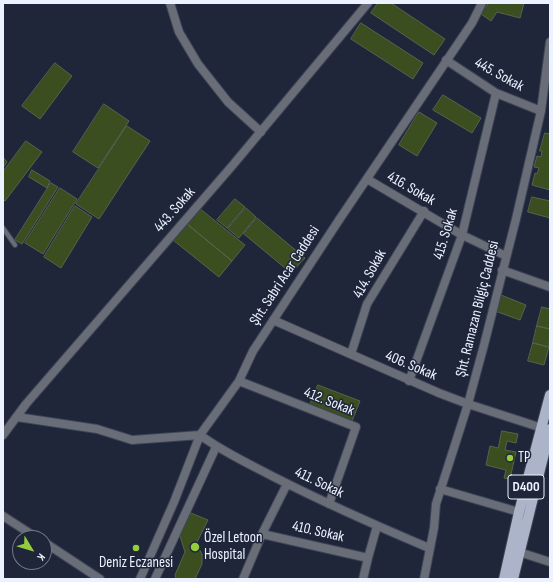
<!DOCTYPE html>
<html>
<head>
<meta charset="utf-8">
<style>
  body { margin:0 }
  #map { position:relative; width:553px; height:582px; overflow:hidden; background:#1f2639; font-family:"Sofia Sans Condensed",sans-serif }
  canvas { display:block }
  .frame { position:absolute; inset:0; border:4px solid #ecf2ff; pointer-events:none }
  .north { position:absolute; left:12px; top:530px; width:40px; height:40px; box-sizing:border-box; background:#1f2639; border:1px solid #717888; border-radius:50%; rotate:128deg; font-size:11px; font-weight:700; line-height:16px; text-align:center; color:#ecf2ff }
  .north::after { content:''; display:block; margin:auto; width:14px; height:18px; background:#93cc3d; clip-path:polygon(50% 0,100% 100%,50% 72%,0 100%) }
</style>
</head>
<body>
<div id="map">
<canvas width="553" height="582"></canvas>
<div class="frame"></div>
<div class="north">K</div>
</div>
<script>
const ctx = document.querySelector('canvas').getContext('2d');
ctx.lineJoin = 'round';
function paint(path, color) {
  ctx.fillStyle = color;
  ctx.fill(path, 'evenodd');
}
function stroke(path, color, width, dash) {
  ctx.strokeStyle = color;
  ctx.lineWidth = width;
  ctx.lineCap = dash ? 'butt' : 'round';
  ctx.setLineDash(dash || []);
  ctx.stroke(path);
}
function write(font, color, halo, rows, align = 'center') {
  ctx.font = font + ' "Sofia Sans Condensed",sans-serif';
  ctx.lineWidth = 3;
  ctx.setLineDash([]);
  ctx.textBaseline = 'middle';
  ctx.strokeStyle = halo;
  ctx.fillStyle = color;
  for (const [text, x, y, turn = 0] of rows) {
    ctx.save();
    ctx.translate(x, y);
    ctx.rotate((+turn || 0) * Math.PI / 180);
    ctx.textAlign = isNaN(turn) ? turn : align;
    if (halo) ctx.strokeText(text, 0, 0);
    ctx.fillText(text, 0, 0);
    ctx.restore();
  }
}
const building = new Path2D(`
  M378 3H391L445 39 434 55 371 13Z
  M489 3H524L520 18 497 12 491 21 481 14Z
  M361 23 423 63 413 79 351 39Z
  M55 63 72 76 40 119 22 106Z
  M443 95 481 118 472 133 433 110Z
  M104 104 129 121 98 168 73 152Z
  M419 112 437 123 417 156 399 145Z
  M127 126 150 141 99 219 76 204Z
  M545 133 550 134V190L532 185 535 173 537 174 539 168 534 167 537 156 541 157 542 151H540Z
  M26 141 42 152 5 201 3 199V172Z
  M3 157 7 162 3 168Z
  M32 170 50 181 47 188 29 177Z
  M51 183 58 187 22 244 15 240Z
  M60 188 77 199 43 254 25 243Z
  M532 197 550 201V218L528 212Z
  M235 199 245 207 227 228 217 220Z
  M75 206 92 217 61 268 44 257Z
  M199 208 245 245 232 261 187 224Z
  M246 208 256 217 239 238 228 229Z
  M257 218 305 258 291 273 244 234Z
  M187 224 232 261 219 277 173 240Z
  M501 295 526 305 520 320 495 311Z
  M542 307 550 309V329L537 326Z
  M537 326 550 329 549 347 533 343Z
  M533 343 549 347 544 365 528 361Z
  M318 385 360 401 352 421 310 405Z
  M502 431 518 434 516 443 507 441 505 450 516 452 510 479 504 478 506 470 486 465 490 446 498 448Z
  M191 513 208 520 196 544 202 554V564L195 579H176L175 575 185 552 180 536Z`);
const service = new Path2D(`
  M3 228 15 245`);
const minor = new Path2D(`
  M170 3 179 32 198 64 228 102 261 132
  M446 60 496 93 541 111
  M367 179 462 235 506 256
  M502 270 550 287
  M273 320 439 393 468 404 542 428
  M351 354 367 304 424 211
  M239 381 356 427 329 504
  M409 381 462 235 496 93
  M17 417 97 429 132 440 200 435C223 452 249 464 274 477 325 503 377 526 429 548
  M3 435 26 404 232 166 368 3
  M440 489 519 512
  M3 516 37 538
  M262 534 368 558
  M44 542 100 579
  M515 554 519 552 550 562
  M140 579 174 502 200 435 239 381 253 351 339 220 472 23 482 3
  M155 579 216 447
  M243 579 262 534 287 484
  M363 579 368 558 377 526
  M424 579 434 528 436 504 468 404 484 345 516 219 541 111 550 42`);
const primary = new Path2D(`
  M504 579 519 512 550 395
  M513 579 550 429`);
const markers = [
  [510,458,4,"#93cc3d"],
  [195,547,5,"#93cc3d"],
  [136,548,4,"#93cc3d"]
];
const shields = [
  [526,487,36]
];
const shieldNames = [
  ["D400",526,487]
];
const streetNames = [
  ["445. Sokak",499,75,29],
  ["416. Sokak",411,189,30],
  ["443. Sokak",175,210,-49],
  ["415. Sokak",446,234,-73],
  ["414. Sokak",370,274,-61],
  ["Şht. Sabri Acar Caddesi",285,276,-57],
  ["Şht. Ramazan Bilgiç Caddesi",478,309,-76],
  ["406. Sokak",411,366,23],
  ["412. Sokak",329,402,22],
  ["411. Sokak",319,483,26],
  ["410. Sokak",318,532,13]
];
const poiNames = [
  ["TP",518,458],
  ["Özel Letoon",204,538],
  ["Hospital",204,555],
  ["Deniz Eczanesi",136,563,"center"]
];
paint(building, '#3a4e20');
stroke(building, '#58634d', 1);
stroke(service, '#3c4355', 6);
stroke(minor, '#3c4355', 10);
stroke(primary, '#3c4355', 12);
stroke(service, '#696d77', 4);
stroke(minor, '#696d77', 8);
stroke(primary, '#acb4c9', 10);
for (const [x, y, r, color] of markers) {
  const dot = new Path2D();
  dot.arc(x, y, r, 0, 2 * Math.PI);
  ctx.fillStyle = color;
  ctx.fill(dot);
  stroke(dot, '#1f2639', 1.5);
}
for (const [x, y, w] of shields) {
  const box = new Path2D();
  box.roundRect(x - w / 2, y - 12, w, 24, 3);
  ctx.fillStyle = '#1f2639';
  ctx.fill(box);
  stroke(box, '#ecf2ff', 1);
}
write('bold 14px', '#ecf2ff', null, shieldNames);
write('15px', '#ecf2ff', '#1f2639', streetNames);
write('15px', '#ecf2ff', '#1f2639', poiNames, 'left');
</script>
</body>
</html>
